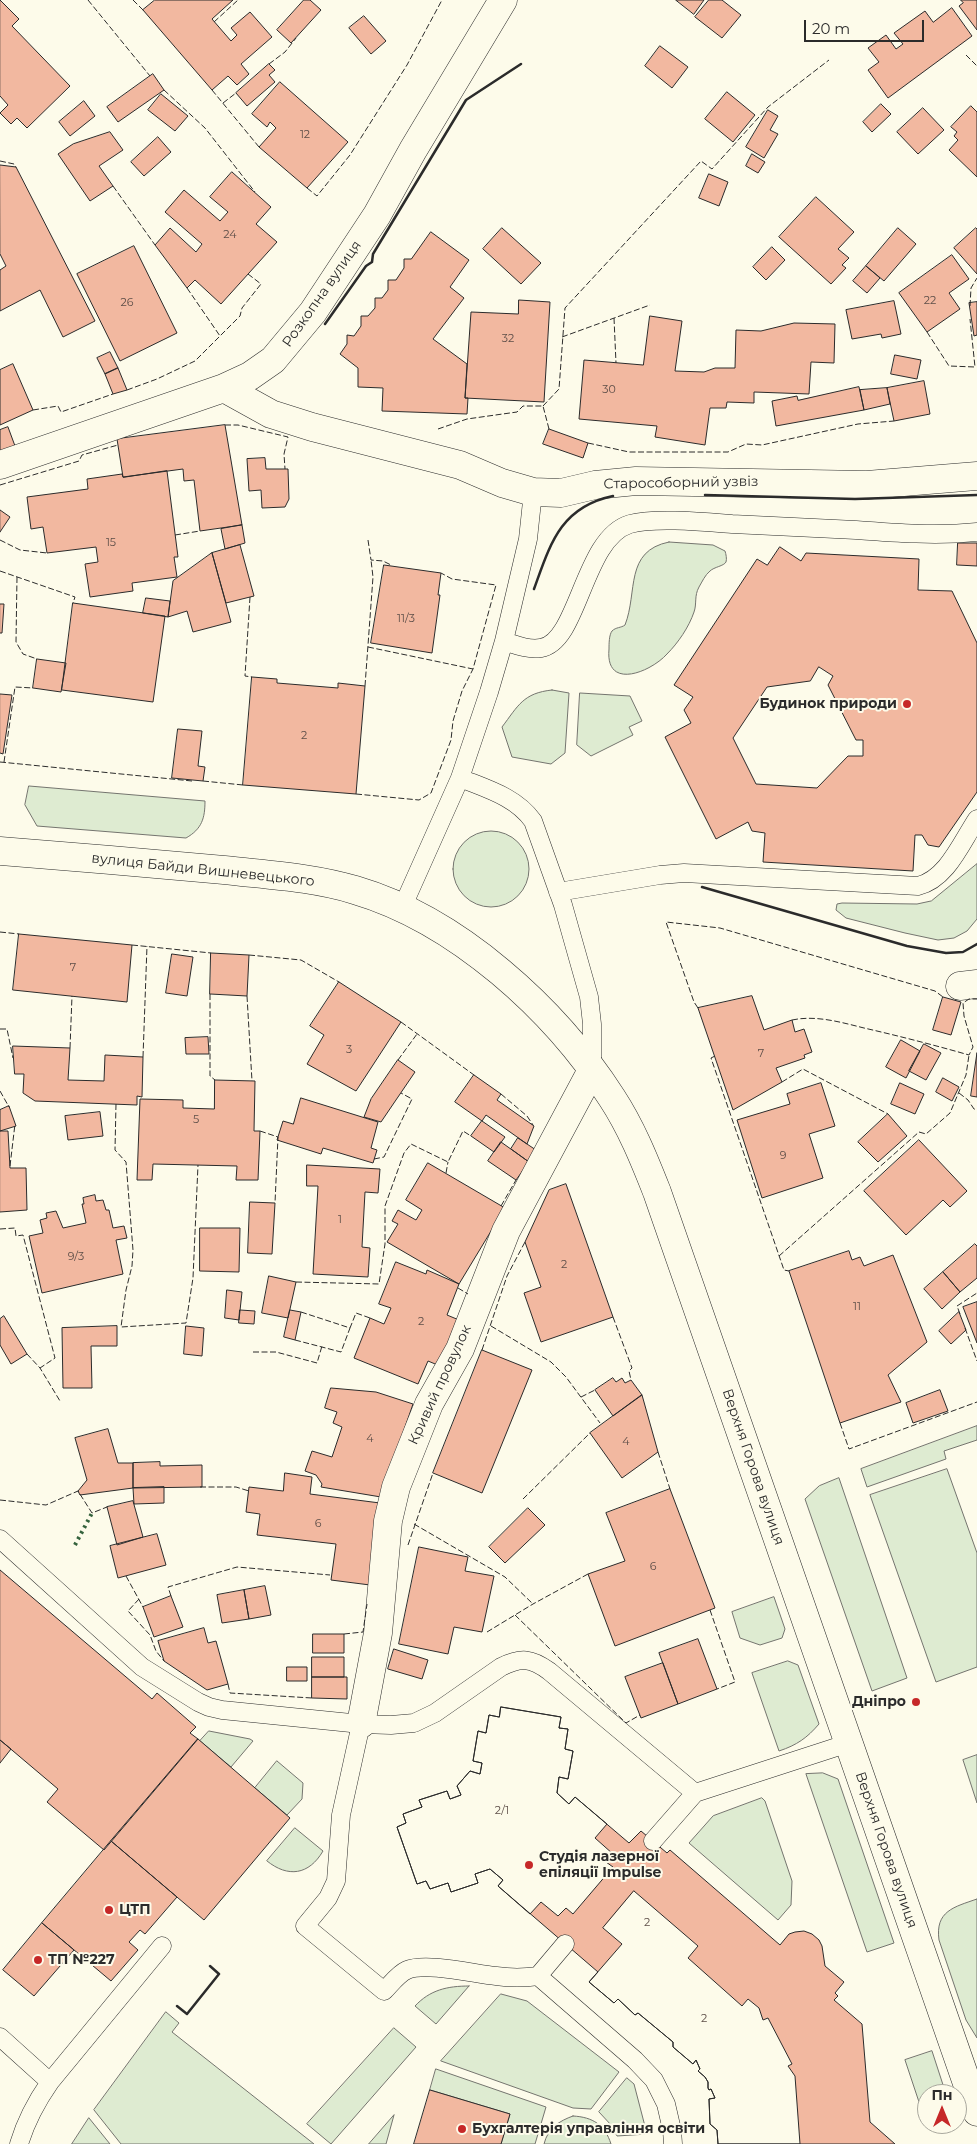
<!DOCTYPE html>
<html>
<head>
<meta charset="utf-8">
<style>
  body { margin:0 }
  #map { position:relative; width:977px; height:2144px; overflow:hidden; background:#fdfbea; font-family:Montserrat,sans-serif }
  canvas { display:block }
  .north { position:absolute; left:917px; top:2084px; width:50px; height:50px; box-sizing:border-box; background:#fdfbea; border:1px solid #a9a89e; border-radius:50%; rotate:0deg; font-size:14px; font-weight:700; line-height:20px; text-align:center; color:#2b2b2b }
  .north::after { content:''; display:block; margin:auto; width:18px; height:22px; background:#c62828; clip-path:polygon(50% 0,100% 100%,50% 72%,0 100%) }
  .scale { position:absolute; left:804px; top:20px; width:120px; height:22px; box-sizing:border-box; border:2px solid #2b2b2b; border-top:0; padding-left:6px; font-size:15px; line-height:18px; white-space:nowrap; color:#2b2b2b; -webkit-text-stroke:4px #fdfbea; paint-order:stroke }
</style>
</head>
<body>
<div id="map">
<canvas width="977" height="2144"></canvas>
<div class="north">Пн</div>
<div class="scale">20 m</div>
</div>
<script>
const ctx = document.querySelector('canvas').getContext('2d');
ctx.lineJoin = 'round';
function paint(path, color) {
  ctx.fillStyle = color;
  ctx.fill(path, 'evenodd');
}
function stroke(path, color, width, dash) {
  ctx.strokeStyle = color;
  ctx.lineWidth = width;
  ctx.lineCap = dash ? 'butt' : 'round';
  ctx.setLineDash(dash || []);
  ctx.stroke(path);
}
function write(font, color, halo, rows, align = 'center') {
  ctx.font = font + ' Montserrat,sans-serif';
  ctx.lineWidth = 4;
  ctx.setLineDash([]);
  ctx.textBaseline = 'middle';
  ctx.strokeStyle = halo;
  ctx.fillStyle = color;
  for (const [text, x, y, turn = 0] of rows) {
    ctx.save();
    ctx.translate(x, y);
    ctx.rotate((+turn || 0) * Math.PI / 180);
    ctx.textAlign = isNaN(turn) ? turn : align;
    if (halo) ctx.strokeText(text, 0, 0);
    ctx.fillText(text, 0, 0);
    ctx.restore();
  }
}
const green = new Path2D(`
  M669 542 713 545 725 551C726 554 727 559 726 562 724 566 714 567 710 571 705 575 702 582 699 587 694 596 697 604 694 612 689 627 678 643 667 654 651 672 605 691 609 649 609 644 609 635 612 631 616 627 621 628 625 625 638 592 624 551 669 542Z
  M552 690 569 693 565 753 551 764 512 757 502 727C518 706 523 693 552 690Z
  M580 693 630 696 642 721 629 727 633 735 591 756 577 745Z
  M29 786 205 801C205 818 202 829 186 838L37 826 25 805Z
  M453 869a38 38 0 1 1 76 0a38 38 0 1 1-76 0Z
  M977 864V919L967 931 954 938 938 940 905 933 846 918 836 910 837 904 842 903 917 904 931 901Z
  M977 1426V1440L944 1451 946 1459 867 1487 861 1469Z
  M947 1469 977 1553V1667L936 1682 870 1495Z
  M839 1478 907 1678 872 1691 805 1499 819 1486Z
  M774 1597 785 1629 782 1638 760 1645 740 1638 732 1612Z
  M788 1661 798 1665 819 1724C807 1738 797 1745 779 1751L752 1673Z
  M209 1731 250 1739 253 1741 231 1767 200 1741Z
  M977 1755V1803L963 1760Z
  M277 1761 303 1783 302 1799 287 1815 255 1788Z
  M823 1773 838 1779 894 1943 867 1952 806 1774Z
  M762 1798 765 1801 792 1881 791 1905 778 1920 689 1843 713 1816Z
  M295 1828 323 1851C309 1875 288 1878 267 1861Z
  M977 1899V2038L966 2020 939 1940C935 1911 954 1907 977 1899Z
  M469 1986 436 2024 415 2006C430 1990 447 1986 469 1986Z
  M501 1994 527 2001 619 2072 591 2109 573 2108 441 2061Z
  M166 2012 179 2023 172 2032 314 2144H121L94 2110Z
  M394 2028 416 2047 331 2144 307 2124Z
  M932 2051 946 2094H927V2106L921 2108 905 2060Z
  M436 2069 546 2107 535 2144H501L510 2114 430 2090Z
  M627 2078 634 2084 647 2134 617 2136 612 2126 599 2112Z
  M394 2115 386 2144H369Z
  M573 2116C593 2117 605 2125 611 2144H544C548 2128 559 2121 573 2116Z
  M89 2118 110 2144H72Z`);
const building = new Path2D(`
  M0 0 19 19 12 26 70 86 27 128 17 118 11 124 0 113 8 105 0 96Z
  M155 0H233L212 19 231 41 237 35 231 28 250 12 272 37 241 64 249 74 237 85 228 76 212 90 143 10Z
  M304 0H310L321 10 291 43 277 30Z
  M676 0H704L694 14Z
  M709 0H722L741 15 722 38 695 17Z
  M961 0H977V30L959 6 963 3Z
  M952 8 972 36 888 98 868 70 879 62 868 48 886 35 896 49 903 44 894 33 925 11 933 22Z
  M364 16 386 41 371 54 349 28Z
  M660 46 688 67 672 88 645 66Z
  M269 64 275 70 269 75 275 82 247 106 236 93Z
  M153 74 164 90 118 122 107 107Z
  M280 82 348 142 307 188 259 147 276 128 270 122 267 127 252 114Z
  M727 92 755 115 733 142 705 119Z
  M161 94 188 116 175 131 148 110Z
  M84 101 95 116 70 136 59 122Z
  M881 104 891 114 872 132 863 122Z
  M971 106 977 112V177L949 150 958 140 954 136 957 132 951 127Z
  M923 108 944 130 918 154 897 132Z
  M768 110 778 116 770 130 778 134 764 158 746 147Z
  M110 132 123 150 99 166 113 186 90 201 58 154 73 144Z
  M158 137 171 152 144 176 131 162Z
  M752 154 765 162 758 173 746 166Z
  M0 165 16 167 95 321 63 337 40 290 0 311V270L6 266 0 254Z
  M232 172 271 207 256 224 277 242 221 304 195 280 187 288 155 245 170 228 196 252 202 244 165 212 184 190 220 221 228 212 210 197Z
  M709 174 728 182 719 206 699 198Z
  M816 197 854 232 838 249 849 258 842 265 846 268 831 284 779 237Z
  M502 228 541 263 521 284 483 249Z
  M898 228 916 244 884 281 866 266Z
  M976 228 977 229V274L954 248Z
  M431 232 469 260 450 287 464 298 433 339 467 364 465 398H468L467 414 382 411 383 388 358 387V368L340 354 347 344V335L354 336 361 326V316H368L375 308V298H382L388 290V280H396L404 268V259H411Z
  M134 246 177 333 120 361 77 274Z
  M772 247 785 260 766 280 753 267Z
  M952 255 969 279 949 293 960 309 927 332 899 293Z
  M866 266 880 278 867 293 853 281Z
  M519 300 550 302 544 402 465 398 471 312 518 314Z
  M894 301 901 334 882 338 881 334 852 339 846 310Z
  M977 302V335L974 336 969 303Z
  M650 316 682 321 675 371 704 372 715 368H735L736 330 761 331 794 323 835 324 834 363 811 362 809 394 754 392V403L727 402 726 408H710L705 445 655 437 657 426 579 419 584 360 643 365Z
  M110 352 118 368 105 374 97 358Z
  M895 355 921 360 917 379 891 374Z
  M13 364 33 410 0 425V370Z
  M118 368 127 390 113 394 105 374Z
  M924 381 930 414 894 421 887 388Z
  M859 387 864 410 776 426 772 401 797 396 798 400Z
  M887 388 890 404 864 410 860 390Z
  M225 425 242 525 200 531 194 480 184 481 183 469 123 477 117 439Z
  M8 427 15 446 0 451V430Z
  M549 429 588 443 583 458 543 444Z
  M265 458 266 469H288L289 499 285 507 262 508 261 490 249 491 247 459Z
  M167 471 178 557H174L177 577 132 583 133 591 90 597 85 564 98 562 96 547 47 553 43 527 31 529 27 497 88 489 87 479 122 474 123 477Z
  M0 510 10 517 0 532Z
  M242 525 245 543 225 549 221 529Z
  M958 543H977V566L957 565Z
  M240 545 254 596 226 603 212 553Z
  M780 547 801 561 806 553 919 559 918 590 952 591 977 643V792L939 847 928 845 922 835H915L913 871 763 862 765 833 752 831 748 822 716 839 665 737 691 723 684 710 693 697 674 685 757 559 767 565ZM819 667 833 676 828 685 856 740H863V756H848L817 788 756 784 733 738 767 687 810 681Z
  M212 553 231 622 193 632 187 611 168 617 173 581Z
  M384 565 441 573 438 595H440L432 653 371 643Z
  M146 598 170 601 168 617 143 613Z
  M73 603 165 616 153 702 62 690Z
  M0 604H4L2 633H0Z
  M37 659 66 663 61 692 33 688Z
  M252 677 277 679V683L338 688V683L365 686 356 794 243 785Z
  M0 694 12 695 3 754 0 753Z
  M178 729 202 731 198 766 205 767 203 781 172 778Z
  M19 934 132 945 127 1002 13 990Z
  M211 953 249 955 247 996 210 994Z
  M172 954 193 957 187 996 166 993Z
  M339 982 401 1022 356 1091 307 1064 324 1035 310 1026Z
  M752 996 764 1030 792 1020 795 1032 804 1029 812 1052 804 1055 805 1058 776 1068 782 1082 733 1110 698 1008Z
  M943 997 961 1002 951 1035 933 1030Z
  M208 1037 209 1054H186L185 1038Z
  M901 1040 920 1051 906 1078 886 1067Z
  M924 1044 941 1053 926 1080 909 1071Z
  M13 1046 70 1048 68 1080 104 1081 105 1055 143 1057 142 1097 137 1096V1105L35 1101 23 1093 24 1074H15Z
  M977 1053V1097L971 1096Z
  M398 1060 415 1072 381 1122 364 1117 371 1099Z
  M474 1075 501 1094 497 1100 534 1126 527 1144 486 1115 482 1121 455 1102Z
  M943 1078 959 1087 952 1101 936 1092Z
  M215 1080 255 1081 254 1131H260L258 1180H236L237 1166 153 1164 152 1180H137L140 1099 183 1100V1108L214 1109Z
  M821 1083 835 1126 809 1134 823 1178 762 1198 737 1120 790 1104 787 1094Z
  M900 1083 924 1094 915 1114 891 1104Z
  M301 1098 378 1122 371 1148 377 1150 373 1163 323 1148 321 1154 277 1140 283 1121 293 1124Z
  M9 1106 16 1126 0 1131V1110Z
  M100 1112 103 1136 68 1140 65 1116Z
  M888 1114 907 1136 878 1162 858 1142Z
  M482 1121 505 1137 494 1152 471 1136Z
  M0 1131H8L10 1168H26L27 1210 0 1212Z
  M518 1138 536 1150 529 1162 511 1149Z
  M919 1140 967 1191 950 1207 943 1200 906 1235 864 1191Z
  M501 1142 529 1162 516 1180 488 1161Z
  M428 1163 505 1208 459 1284 387 1242 398 1224 392 1221 398 1210 416 1220 422 1210 406 1200Z
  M307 1165 380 1169 378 1193 365 1192 362 1247 370 1248 368 1277 313 1274 318 1186H307Z
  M566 1184 613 1317 541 1342 524 1293 541 1287 525 1242 549 1190Z
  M95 1195 96 1201 103 1200 106 1210H109L113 1228 124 1226 127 1238 116 1240 123 1274 42 1293 29 1236 43 1233 40 1220 47 1218 46 1213 56 1211 63 1228 86 1223 82 1204H84L83 1198Z
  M250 1202 275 1203 272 1254 248 1253Z
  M200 1228H240L239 1272 200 1271Z
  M975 1244 977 1246V1278L960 1292 943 1272Z
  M849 1251 852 1260 860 1257 864 1266 893 1255 927 1342 888 1375 901 1402 840 1423 789 1271Z
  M396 1262 426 1274 427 1270 459 1284 447 1315 459 1320 440 1366 428 1361 418 1384 354 1358 370 1318 384 1324 391 1308 379 1304Z
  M943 1272 960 1292 942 1309 924 1289Z
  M269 1276 296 1282 288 1318 262 1313Z
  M227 1290 242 1292 239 1320 225 1318Z
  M977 1302V1343L963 1307Z
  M240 1310 255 1311 254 1324 239 1323Z
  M290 1310 301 1312 295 1340 284 1337Z
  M959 1312 966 1330 951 1344 939 1331Z
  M4 1316 27 1354 11 1364 0 1345V1319Z
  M117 1326V1346H91L92 1388H63L62 1328Z
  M186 1326 204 1328 202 1356 184 1354Z
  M482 1350 532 1370 482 1493 433 1473Z
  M613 1378 616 1382 622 1378 625 1383 631 1380 642 1395 613 1416 595 1390Z
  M331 1388 376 1392 413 1404 381 1497 321 1487 322 1484 316 1475 305 1471 312 1451 332 1457 342 1427 333 1423 337 1412 325 1408Z
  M940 1390 948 1411 913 1423 906 1403Z
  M642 1395 658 1452 622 1478 590 1433Z
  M108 1429 118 1463H133V1488L80 1495 78 1491 87 1480 75 1438Z
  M160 1462V1466L202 1465V1487L133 1488V1463Z
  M285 1473 312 1477 310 1494 380 1503 370 1585 331 1580 336 1544 257 1535 260 1514 246 1512 249 1487 283 1491Z
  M164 1487V1503L134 1504 133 1488Z
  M670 1489 715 1608 615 1646 588 1574 625 1561 606 1513Z
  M133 1501 143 1537 117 1545 107 1507Z
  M528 1508 545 1525 505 1563 489 1547Z
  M157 1534 166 1565 118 1578 110 1546Z
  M419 1547 468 1557 465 1571 494 1576 482 1632 454 1627 448 1654 399 1644Z
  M0 1570 152 1699 157 1693 196 1727 190 1733 198 1739 104 1850 47 1802 58 1789 0 1740Z
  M265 1586 271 1615 249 1619 244 1590Z
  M244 1590 249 1619 222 1623 217 1595Z
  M171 1596 183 1627 154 1637 143 1607Z
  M204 1628 208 1643 216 1641 228 1684 207 1690 164 1661 158 1641Z
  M313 1634H344V1653H313Z
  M698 1639 717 1689 678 1704 659 1653Z
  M394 1649 428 1660 422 1679 388 1669Z
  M312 1657H344V1677H312Z
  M663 1663 678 1704 641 1718 625 1677Z
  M287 1667H307V1681H287Z
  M312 1677H347V1699L312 1698Z
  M501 1707 561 1717 559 1728 568 1729 565 1749 573 1751 568 1779 559 1777 557 1793 569 1804 575 1797 607 1824 595 1838 613 1854 606 1862 613 1867 573 1914 566 1908 558 1916 541 1902 530 1914 498 1886 503 1880 490 1869 475 1874 478 1883 451 1892 448 1883 430 1889 426 1881 417 1884 397 1827 406 1823 403 1814 422 1807 419 1800 447 1791 450 1799 461 1795 457 1786 470 1771 480 1774 482 1763 473 1761 478 1731 486 1733 489 1715 499 1717Z
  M501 1707 561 1717 559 1728 568 1729 565 1749 573 1751 568 1779 559 1777 557 1793 569 1804 575 1797 629 1843 641 1831 667 1853 670 1850 780 1945 789 1934 795 1932 804 1931 812 1934 819 1940 822 1946 825 1966 844 1982 835 1993 838 1996 834 2000 862 2024 870 2122 895 2144H718L717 2130 710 2124 709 2099 715 2098 711 2089 709 2090 708 2088V2082L705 2077 698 2071 700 2069 696 2060 693 2064 673 2047V2042L638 2013 635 2015 618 1999 614 2003 589 1982 598 1972 498 1886 503 1880 490 1869 475 1874 478 1883 451 1892 448 1883 430 1889 426 1881 417 1884 397 1827 406 1823 403 1814 422 1807 419 1800 447 1791 450 1799 461 1795 457 1786 470 1771 480 1774 482 1763 473 1761 478 1731 486 1733 489 1715 499 1717Z
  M198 1739 290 1818 204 1920 111 1841Z
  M0 1740 11 1749 0 1763Z
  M111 1841 177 1897 145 1934 140 1930 129 1942 138 1950 111 1981 42 1923Z
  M634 1891 698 1946 688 1958 742 2006 748 1999 759 2008 763 2020 768 2018 792 2064 788 2066 795 2076 800 2144H718L717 2130 710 2124 709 2099 715 2098 711 2089 709 2090 708 2088V2082L705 2077 698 2071 700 2069 696 2060 693 2064 673 2047V2042L638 2013 635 2015 618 1999 614 2003 589 1982 622 1944 603 1928Z
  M42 1923 74 1950 34 1996 3 1970Z
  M430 2090 510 2114 501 2144H414Z`);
const service = new Path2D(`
  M504 641C516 645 528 650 541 648 579 642 583 538 630 524 654 517 706 522 732 524 773 526 815 528 856 530 896 533 937 536 977 532
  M460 778C487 789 516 797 533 821L563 905 589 997 592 1024V1070
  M558 892 660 875 684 873 918 886C947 879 961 843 977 819
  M402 908 460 778 489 692 504 641 528 539 533 492
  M0 1539 142 1667 198 1702 209 1707 222 1710 361 1724 391 1725 414 1723 435 1713 501 1667C521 1657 531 1658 549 1671L695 1793 849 1743
  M361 1724 341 1815 336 1881 328 1898 305 1926 384 1991C391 1984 398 1974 407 1970 426 1962 475 1974 496 1976 510 1978 524 1978 538 1976L565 1944
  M653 1841 695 1793
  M538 1976 635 2060 654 2080 666 2104 672 2130 673 2144
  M0 2037 50 2082C36 2102 26 2121 19 2144
  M50 2082 162 1946`);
const minor = new Path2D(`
  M224 388 271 414 312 427 460 465 502 483 533 492 561 493 595 485 636 481 867 485 977 476
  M0 465 224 388 250 376 273 360 313 312 377 215 413 150 503 0
  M0 851C75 857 149 863 224 870 267 875 312 877 355 890 457 920 555 1009 612 1098 631 1127 644 1159 657 1192L977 2112
  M960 986 977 984
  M361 1724 378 1633 388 1521 396 1487 429 1404 460 1349 506 1231 592 1070`);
const hedge = new Path2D(`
  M75 1545 92 1513`);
const fence = new Path2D(`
  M88 0 150 76
  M133 0 143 10
  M214 22 238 0
  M966 55 977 66
  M269 64 285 52 296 38
  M164 90 205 128 255 192
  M212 90 259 147
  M223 103 236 93
  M0 161 14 164 16 167
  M113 186 155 245
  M307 188 317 196 350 155 407 65 442 0
  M187 288 220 336
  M970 306 971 288 977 278
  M614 318 616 363
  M927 332 949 366 975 367 970 319
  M562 337 650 305
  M127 390 157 379 195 361 240 316 242 308 261 284 248 274
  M543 406 559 389 565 308 701 161 712 169 768 107 829 60
  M33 410 58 406 61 412 113 394
  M225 425H238L288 437 284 454 285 469
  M438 429 467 419 517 412 523 406H543L549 429
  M588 443 629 452H728L746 444 762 445 858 424 894 421
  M0 485 79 461 82 455 118 445
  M175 535 200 531
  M0 540 20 550 47 553
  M368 540 371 560 383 561 391 565
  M0 571 75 597 73 603
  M17 577 16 642 23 654 37 659
  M250 597 245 676 252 677
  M368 647 473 669
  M365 686 373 577 371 560
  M0 762 192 781
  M4 762 15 687 33 688
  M203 781 243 785
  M356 794 419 800 431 793 451 740 453 721 462 691 473 669 496 585 452 579 441 573
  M0 932 19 934
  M132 945 211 953
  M249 955 301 960 339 982
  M210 994V1076L215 1080
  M247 996 252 1081
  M698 1008 694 1002 666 922 720 928 935 991 943 997
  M792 1020C816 1015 840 1022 864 1028 899 1036 934 1045 969 1055L973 1047 964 1016 963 1003 969 999H977
  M401 1022 474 1075
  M0 1029H7L13 1058
  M70 1048 72 996
  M715 1056 711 1058 784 1270 789 1271
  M143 1057 147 946
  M398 1060 417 1034
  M782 1082 803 1069 888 1114
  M0 1091 9 1107
  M959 1093 968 1100 974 1109 977 1110
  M501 1094 527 1116 533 1125
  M116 1104 115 1150 126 1162 133 1250 132 1266 126 1290 121 1327 186 1323 193 1278 198 1165
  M260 1131 278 1137 275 1203
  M374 1159 384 1157 412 1099 401 1093
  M10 1166 15 1124
  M446 1173 448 1162
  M501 1206 516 1180
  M0 1229 15 1228 16 1236 23 1235 55 1358 40 1368
  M779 1256 919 1132 926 1134 950 1113 966 1075 969 1055
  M296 1282 379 1284 385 1244V1206L404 1153 411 1144 448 1162 463 1131 471 1136
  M458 1288 468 1294
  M301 1312 350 1328 356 1313 370 1318
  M960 1314 957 1306 977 1293
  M613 1317 632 1368 629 1371 631 1380
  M491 1326 551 1362 566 1377 600 1423
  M965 1328 977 1361
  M295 1340 341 1352 350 1328
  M482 1350 507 1276 525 1242
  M253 1352H276L317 1363 322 1346
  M27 1354 40 1368 60 1401
  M581 1397 595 1390
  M840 1423 849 1449 977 1402
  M658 1452 670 1489
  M200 1487H236L249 1491
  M523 1499 590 1433
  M0 1500 46 1505 78 1491 92 1513 107 1507
  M414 1524 505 1577 533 1604
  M408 1545 433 1473
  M126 1576 143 1607
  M171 1596 168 1587 237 1567 330 1575
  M139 1599 128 1611 150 1635 156 1651 164 1661
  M710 1610 735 1682 717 1689
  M515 1615 626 1723 640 1715
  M487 1632 533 1604 588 1574
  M344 1634 363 1632 367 1604
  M228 1684 230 1693 312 1698`);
const wall = new Path2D(`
  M325 324 366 266 372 262 373 254 466 100 521 64
  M705 495 855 499 977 495
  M534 589C550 545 560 507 613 496
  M702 887 907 946 946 953 963 952 977 944
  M177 2006 187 2014 219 1974 210 1966`);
const markers = [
  [907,704,5,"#c62828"],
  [916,1702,5,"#c62828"],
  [529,1865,5,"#c62828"],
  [109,1910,5,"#c62828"],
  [38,1960,5,"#c62828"],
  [462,2129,5,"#c62828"]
];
const numberNames = [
  ["12",305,135],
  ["24",230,235],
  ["22",930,301],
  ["26",127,303],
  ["32",508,339],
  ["30",609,390],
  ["15",111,543],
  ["11/3",406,619],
  ["2",304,736],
  ["7",73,968],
  ["3",349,1050],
  ["7",761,1054],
  ["5",196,1120],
  ["9",783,1156],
  ["1",340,1220],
  ["9/3",76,1257],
  ["2",564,1265],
  ["11",857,1307],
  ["2",421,1322],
  ["4",370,1439],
  ["4",626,1442],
  ["6",318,1524],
  ["6",653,1567],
  ["2/1",502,1811],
  ["2",647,1923],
  ["2",704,2019]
];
const streetNames = [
  ["Розкопна вулиця",322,294,-55],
  ["Старособорний узвіз",681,483,-1],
  ["вулиця Байди Вишневецького",203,870,6],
  ["Кривий провулок",440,1385,-65],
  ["Верхня Горова вулиця",753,1467,71],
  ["Верхня Горова вулиця",886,1850,71]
];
const poiNames = [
  ["Будинок природи",897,704,"right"],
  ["Дніпро",906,1702,"right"],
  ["Студія лазерної",539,1857],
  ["епіляції Impulse",539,1873],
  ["ЦТП",119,1910],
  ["ТП №227",48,1960],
  ["Бухгалтерія управління освіти",472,2129]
];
paint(green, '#deebd1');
stroke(green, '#74746e', 1);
paint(building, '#f2b8a0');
stroke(building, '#2b2b2b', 1);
stroke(service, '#2b2b2b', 19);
stroke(minor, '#2b2b2b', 29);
stroke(service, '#fdfbea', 18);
stroke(minor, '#fdfbea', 28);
stroke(hedge, '#34623c', 4, [2.5, 4]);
stroke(fence, '#2b2b2b', 1, [6, 2.5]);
stroke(wall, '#2b2b2b', 2.5);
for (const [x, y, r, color] of markers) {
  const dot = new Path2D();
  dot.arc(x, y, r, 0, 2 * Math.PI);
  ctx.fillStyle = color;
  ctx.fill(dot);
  stroke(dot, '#fdfbea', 2);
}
write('11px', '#5d4e48', null, numberNames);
write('14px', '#2b2b2b', '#fdfbea', streetNames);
write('bold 14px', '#2b2b2b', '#fdfbea', poiNames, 'left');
</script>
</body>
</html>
